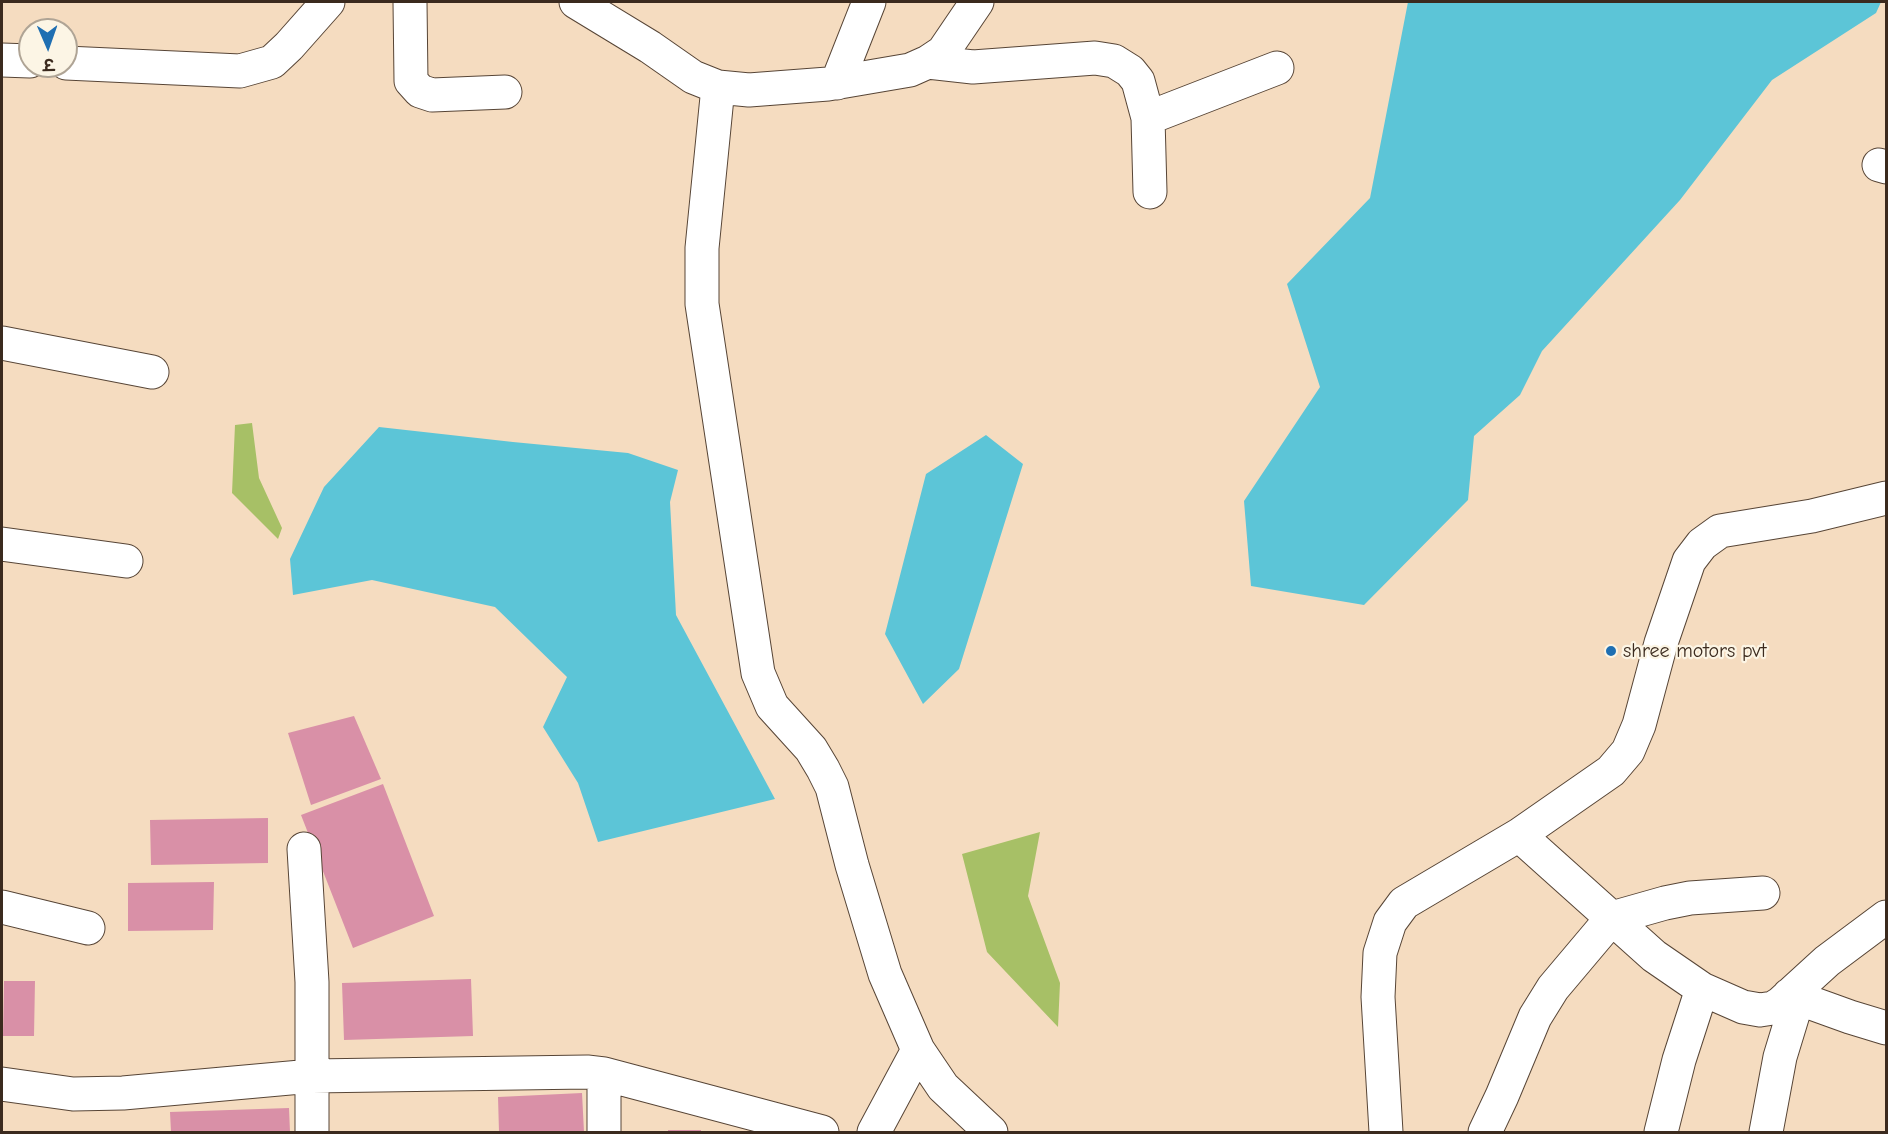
<!DOCTYPE html>
<html>
<head>
<meta charset="utf-8">
<style>
  body { margin:0 }
  #map { position:relative; width:1888px; height:1134px; overflow:hidden; background:#f5dcc0; font-family:"Comic Neue","Playpen Sans Deva",sans-serif }
  canvas { display:block }
  .frame { position:absolute; inset:0; border:3px solid #3b2a1e; pointer-events:none }
  .north { position:absolute; left:18px; top:18px; width:60px; height:60px; box-sizing:border-box; background:#fcf5e5; border:2px solid #afa495; border-radius:50%; rotate:178deg; font-size:16px; font-weight:700; line-height:24px; text-align:center; color:#3b2a1e }
  .north::after { content:''; display:block; margin:auto; width:21px; height:27px; background:#1f6fb2; clip-path:polygon(50% 0,100% 100%,50% 72%,0 100%) }
</style>
</head>
<body>
<div id="map">
<canvas width="1888" height="1134"></canvas>
<div class="frame"></div>
<div class="north">उ</div>
</div>
<script>
const ctx = document.querySelector('canvas').getContext('2d');
ctx.lineJoin = 'round';
function paint(path, color) {
  ctx.fillStyle = color;
  ctx.fill(path, 'evenodd');
}
function stroke(path, color, width, dash) {
  ctx.strokeStyle = color;
  ctx.lineWidth = width;
  ctx.lineCap = dash ? 'butt' : 'round';
  ctx.setLineDash(dash || []);
  ctx.stroke(path);
}
function write(font, color, halo, rows, align = 'center') {
  ctx.font = font + ' "Comic Neue",sans-serif';
  ctx.lineWidth = 4.5;
  ctx.setLineDash([]);
  ctx.textBaseline = 'middle';
  ctx.strokeStyle = halo;
  ctx.fillStyle = color;
  for (const [text, x, y, turn = 0] of rows) {
    ctx.save();
    ctx.translate(x, y);
    ctx.rotate((+turn || 0) * Math.PI / 180);
    ctx.textAlign = isNaN(turn) ? turn : align;
    if (halo) ctx.strokeText(text, 0, 0);
    ctx.fillText(text, 0, 0);
    ctx.restore();
  }
}
const green = new Path2D(`
  M252 423 259 478 282 528 278 539 232 493 235 425Z
  M1040 832 1028 896 1060 983 1058 1027 987 952 962 854Z`);
const water = new Path2D(`
  M1408 2H1881L1876 13 1772 80 1680 200 1542 351 1520 395 1474 436 1468 500 1364 605 1251 586 1244 501 1320 387 1287 284 1370 198Z
  M379 427 513 442 628 453 678 470 670 502 676 615 775 799 598 842 578 783 543 727 567 677 495 607 372 580 293 595 290 559 324 487Z
  M986 435 1023 464 959 669 923 704 885 634 926 474Z`);
const building = new Path2D(`
  M354 716 381 779 311 805 288 733Z
  M383 784 434 916 353 948 301 815Z
  M268 818V863L151 865 150 820Z
  M214 882 213 930 128 931V883Z
  M471 979 473 1036 344 1040 342 983Z
  M4 981H35L34 1036H3Z
  M582 1093 584 1132H499L498 1097Z
  M289 1108 290 1132H171L170 1112Z
  M668 1130H701V1132H668Z`);
const minor = new Path2D(`
  M410 2 411 81 420 91 432 95 505 92
  M576 2 650 47 693 77 718 87 749 90 828 84 910 70 928 62 943 52 977 2
  M2 60 30 61
  M928 62 973 67 1095 58 1114 61 1130 71 1138 81 1148 118 1150 192
  M66 63 240 71 272 62 289 46 328 2
  M837 83 869 2
  M718 87 702 248V304L758 673 772 706 811 749 823 769 832 787 852 865 885 974 918 1050 943 1087 991 1132
  M1148 118 1277 68
  M1879 165 1886 167
  M2 343 152 372
  M2 544 126 561
  M1519 835 1654 956 1702 989 1743 1007 1760 1010 1773 1008 1781 1003 1827 961 1886 917
  M304 849 312 982V1132
  M2 907 88 928
  M1789 995 1850 1017 1886 1028
  M604 1074V1132
  M2 1084 73 1094 123 1093 312 1076 587 1072 604 1074 822 1132
  M874 1132 918 1050
  M1386 1132 1378 997 1380 953 1390 922 1404 903 1519 835 1611 771 1628 751 1639 725 1661 643 1689 561 1702 544 1720 531 1812 516 1886 498
  M1485 1132 1502 1096 1535 1017 1553 988 1612 918 1665 903 1690 898 1763 893
  M1661 1132 1679 1060 1702 989
  M1766 1132 1780 1057 1798 998`);
const markers = [
  [1611,651,6,"#1f6fb2"]
];
const poiNames = [
  ["shree motors pvt",1623,651]
];
paint(green, '#a7c066');
paint(water, '#5cc5d7');
paint(building, '#d990a7');
stroke(minor, '#574536', 35);
stroke(minor, '#fff', 33);
for (const [x, y, r, color] of markers) {
  const dot = new Path2D();
  dot.arc(x, y, r, 0, 2 * Math.PI);
  ctx.fillStyle = color;
  ctx.fill(dot);
  stroke(dot, '#fcf5e5', 2);
}
write('20px', '#3b2a1e', '#fcf5e5', poiNames, 'left');
</script>
</body>
</html>
